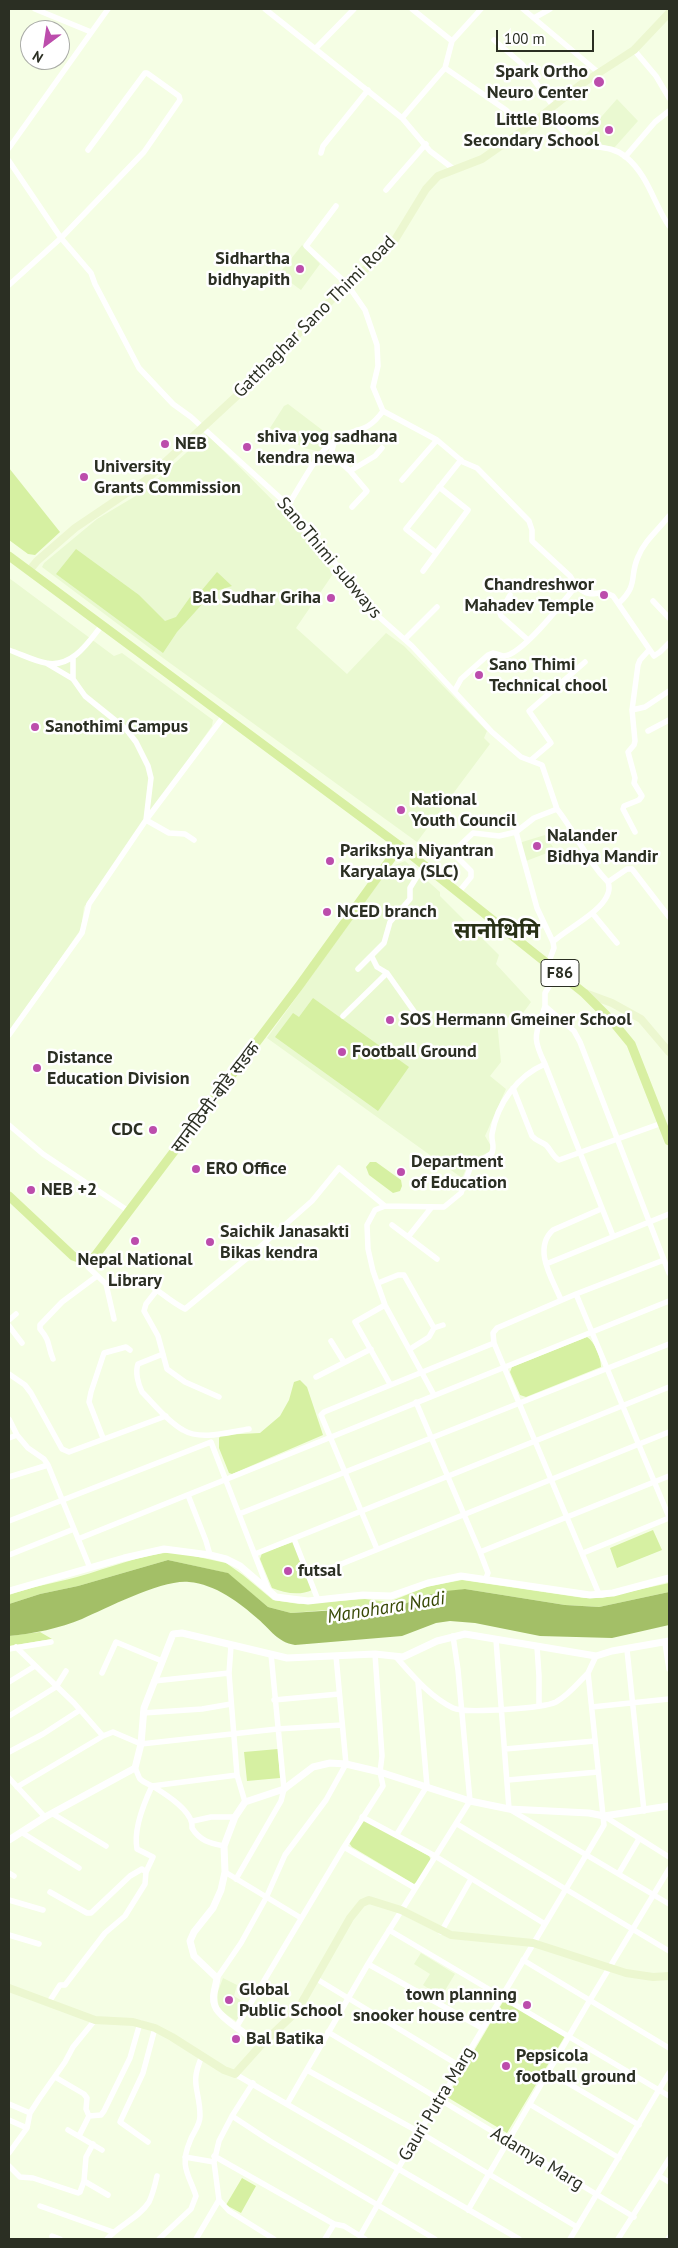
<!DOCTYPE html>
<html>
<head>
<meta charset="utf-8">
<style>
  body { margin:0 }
  #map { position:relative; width:678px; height:2248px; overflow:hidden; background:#f5fee4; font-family:"PT Sans",sans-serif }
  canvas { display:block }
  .frame { position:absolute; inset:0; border:10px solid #2b2f23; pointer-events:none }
  .north { position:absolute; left:20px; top:20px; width:50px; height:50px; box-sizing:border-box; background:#fff; border:1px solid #aaaca7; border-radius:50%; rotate:211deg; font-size:14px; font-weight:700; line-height:20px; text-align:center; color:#2b2f23 }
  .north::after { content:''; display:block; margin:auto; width:18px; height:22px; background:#bc4dac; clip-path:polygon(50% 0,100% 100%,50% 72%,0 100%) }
  .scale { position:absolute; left:496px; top:30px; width:98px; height:22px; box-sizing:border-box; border:2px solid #2b2f23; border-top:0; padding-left:6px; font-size:15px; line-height:18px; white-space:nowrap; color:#2b2f23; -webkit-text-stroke:4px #fff; paint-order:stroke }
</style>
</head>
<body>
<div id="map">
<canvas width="678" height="2248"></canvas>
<div class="frame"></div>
<div class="north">N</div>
<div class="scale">100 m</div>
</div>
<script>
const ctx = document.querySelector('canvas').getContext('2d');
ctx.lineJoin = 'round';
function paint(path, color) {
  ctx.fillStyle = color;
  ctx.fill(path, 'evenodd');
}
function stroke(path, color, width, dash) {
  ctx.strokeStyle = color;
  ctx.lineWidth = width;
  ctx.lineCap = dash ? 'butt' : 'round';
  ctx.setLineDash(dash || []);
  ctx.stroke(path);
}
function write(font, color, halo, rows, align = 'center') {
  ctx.font = font + ' "PT Sans","Noto Sans Devanagari",sans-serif';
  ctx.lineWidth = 5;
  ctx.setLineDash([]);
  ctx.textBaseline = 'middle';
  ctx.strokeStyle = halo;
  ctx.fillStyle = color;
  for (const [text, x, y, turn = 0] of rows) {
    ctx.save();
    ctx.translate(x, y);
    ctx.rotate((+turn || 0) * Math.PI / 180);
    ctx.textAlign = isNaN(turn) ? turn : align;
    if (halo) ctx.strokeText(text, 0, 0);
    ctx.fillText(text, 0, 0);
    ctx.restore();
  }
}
const built = new Path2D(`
  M617 99 638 121 614 148 580 141Z
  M302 245 320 264 301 290 279 274Z
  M288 404 334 439 321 452 304 448 270 428 284 406Z
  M207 434 295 523 333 574 296 628 347 674 386 633 404 646 487 731 484 738 490 744 417 842 163 658 42 567 44 563 97 519 144 491Z
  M9 578 114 656 122 653 213 720 212 726 84 907 81 929 9 1032Z
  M545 835 555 850 526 861 519 843Z
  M405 861 440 892V896L499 955 496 964 531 1002 523 1013 497 1021 501 1062 490 1076 506 1089 485 1136 491 1146 489 1152 469 1162 462 1178 267 1038 390 867Z
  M421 1953 455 1974 441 1997 423 1985 430 1974 414 1964Z
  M223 1978 237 1985 234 1996 247 2004 236 2021 219 2010 217 1994Z`);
const green = new Path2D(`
  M9 468 60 532 35 555 28 554 9 540Z
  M76 549 139 595 165 621 176 617 193 593 197 596 217 572 232 586 213 592 177 632 163 653 56 574Z
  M313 998 409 1067 378 1111 275 1037 293 1013 299 1017Z
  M370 1162H376L401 1180 402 1186 400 1191 393 1193 369 1175 366 1167Z
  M587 1337C595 1342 601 1358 601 1367L526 1397 520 1395 510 1372 512 1367Z
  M300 1380 307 1387 323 1435 232 1474 229 1473 219 1448V1438L221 1435 260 1433 280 1416 289 1400 294 1382Z
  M653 1530 662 1550 617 1568 610 1548Z
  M293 1542 312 1590C300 1596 284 1593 272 1588L260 1559 262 1553Z
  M175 1552 226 1563 243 1575 273 1600 299 1604 365 1599 389 1602 426 1587 462 1580 584 1598H602L669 1583V1592L599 1607 565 1605 465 1589 424 1596 387 1611 374 1608H351L291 1613 268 1607 227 1573 168 1560 78 1586 40 1594 9 1604V1595C31 1587 54 1583 77 1577 110 1568 141 1554 175 1552Z
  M40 1632 52 1639 9 1646V1636Z
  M278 1749 280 1778 247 1781 244 1752Z
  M365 1820 429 1856 431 1860 417 1882 414 1884 352 1847 349 1843 361 1821Z
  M504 2000 565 2036 507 2133 447 2097Z
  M242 2178 256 2186 241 2213 226 2205Z`);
const water = new Path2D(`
  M168 1560 228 1573 268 1607 291 1613 368 1608 387 1611 424 1596 446 1591 465 1589 565 1605 599 1607 669 1592V1625L612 1638 540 1636 475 1623 450 1621 436 1623 402 1636 295 1645C277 1642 271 1630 258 1619 240 1603 215 1584 189 1582 163 1579 107 1608 82 1619 60 1628 33 1634 9 1636V1604L40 1594 78 1586Z`);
const minor = new Path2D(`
  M35 9 91 32
  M265 9 402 118 430 151 455 170
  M412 9 452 41
  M523 9 599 73
  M534 18 550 9
  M494 40 522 64 554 107
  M315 49 354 9
  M634 50 656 76 669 98
  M445 68 506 110 525 129
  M546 113C556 122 566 137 578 143 593 149 610 144 626 157 648 175 654 204 669 226
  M402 118 445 68 452 41 481 9
  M9 148 108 9
  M321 153 323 146 368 90
  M625 157 655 122 669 111
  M9 161 61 238 91 273 95 284 139 368 173 404 191 417 288 505 378 616 412 646 492 732 521 757 542 765 557 809 534 818 516 832 499 836 473 833 455 850 456 856 471 871V877L458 893
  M386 190 426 144
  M9 285 61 238 144 152 180 100 179 96 147 73H145L88 150
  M383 411 437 440 463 462 477 468 529 521 532 530V541L570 576 576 586
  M334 443 331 454 350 471 375 456 382 448
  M350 471 367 491 352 507
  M402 480 437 440
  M288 505C301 486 316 453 335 440 355 426 365 436 383 411L373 387 378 366 377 345 365 310 347 284 306 246 336 206
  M435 552 406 529 461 460
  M423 571 468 510 439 487
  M510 595 500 613 501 616 528 640
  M653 601 669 618
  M619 603C639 584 629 577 638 557 644 541 659 529 669 516
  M405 639 437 607
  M9 650C21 654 34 661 46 663 72 668 88 643 102 625
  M46 663 73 679 85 696 126 729 136 742 148 766 151 778 146 820 169 833 185 834 194 840
  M73 679V657
  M455 690 461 679 488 655 493 653C496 653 500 656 504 656 522 655 564 601 576 586 587 595 591 595 604 592L613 596 654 656 660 652 669 643
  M632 710 645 707 669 691
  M648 731 669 720
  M531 760 551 743 529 711 585 662
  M557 809C576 833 587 861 608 882L627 869H632L669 917
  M516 832 537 908 553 942 554 948 548 964
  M635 832 623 809 624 806 639 800 642 796 634 783 635 778 628 752 634 745 635 741 632 710 638 665 640 660 649 650
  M593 914 617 943
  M553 942C566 928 617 906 608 882
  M372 957 377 967 387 973 423 1024
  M358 969 384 943 390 922 410 899V888L424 865
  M558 972 545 993V1006L574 1031 580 1042 669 1273
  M545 1006C536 1035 531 1035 545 1064
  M343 1016 387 973
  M9 1035 82 933 89 904 146 820 224 716
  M513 1088 532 1136C536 1141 541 1141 546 1145 551 1150 553 1157 559 1160L662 1123
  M9 1125 43 1154 130 1212
  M385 1206 375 1210 367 1225 368 1249 373 1271 385 1305 434 1395
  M431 1208 408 1237 437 1259
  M392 1225 408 1237
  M87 1261 88 1267 106 1284C143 1266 155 1294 185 1309L252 1254 312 1201 339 1168 385 1206 444 1207 461 1193 470 1168 492 1153C495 1146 491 1141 492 1134 497 1104 517 1076 545 1064L613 1236
  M546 1264 669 1214
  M378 1283 398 1275H404L434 1328
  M106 1284 114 1319
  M157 1290 146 1304 144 1311 158 1336 167 1369 185 1382 219 1397
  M576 1294 669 1517
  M561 1300C553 1280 532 1249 553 1230L601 1209
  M385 1305 355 1322 390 1384
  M9 1320 16 1314
  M9 1326 22 1343
  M331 1341 344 1362
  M410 1349 429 1337 434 1328 443 1325
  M163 1354 138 1364C135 1372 138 1384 142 1392 154 1404 167 1421 183 1430 201 1441 229 1432 249 1429
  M53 1359C47 1345 51 1342 40 1329V1325L62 1302 97 1276
  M9 1374 25 1385 31 1393 62 1449 69 1452 166 1416
  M316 1377 371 1349
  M416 1402 480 1552 488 1573 486 1578
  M9 1419 17 1435
  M9 1438 17 1435 28 1448 44 1459 48 1465 90 1568
  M103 1438 89 1402 91 1392 104 1353 126 1347 130 1350
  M9 1477 48 1465
  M188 1495 206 1541 210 1555
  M239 1514 669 1344
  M9 1521 211 1442 268 1589
  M78 1539 669 1301
  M294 1539 318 1600
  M377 1549 321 1415 324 1412 494 1343
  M480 1552 669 1476
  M583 1553 669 1518
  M255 1554 669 1387
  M9 1555 74 1529
  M309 1577 669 1432
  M599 1594 494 1343 493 1333 497 1328 576 1294 664 1260
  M496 1640 509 1809 669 1904
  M665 1643 669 1669
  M231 1646 229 1673 237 1775 245 1802
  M16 1647 74 1703 103 1736 113 1732 141 1744 277 1729 342 1725
  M537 1647 539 1676V1706
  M9 1649 51 1642
  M627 1650 644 1811
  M396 1657C413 1676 430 1697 453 1708 466 1714 544 1708 556 1702 569 1695 578 1683 588 1673
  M102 1673 116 1642 162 1661
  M154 1681 229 1673
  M9 1682 35 1666
  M274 1700 339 1694
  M592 1707 669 1699
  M143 1713 202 1709 231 1704
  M9 1716 56 1687 66 1671
  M505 1749 595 1741
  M9 1752 43 1734 80 1710
  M135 1768C137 1771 138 1776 140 1779 144 1783 149 1784 154 1787 167 1795 194 1812 192 1828 200 1841 210 1843 224 1846
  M9 1778 45 1817
  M508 1780 598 1772
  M17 1787 103 1736
  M53 1814 106 1846
  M604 1816 669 1857
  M362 1817 435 1856 545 1924
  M193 1821 211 1817H235
  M457 1824 669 1951
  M21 1832 79 1868
  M397 1834 427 1786 418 1682
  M344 1847 415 1888
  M225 1872 301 1918
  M9 1873 14 1876
  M619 1873 639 1839
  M236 1879 281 1801 284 1789 271 1654
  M50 1892 87 1913H91L130 1876 142 1869 146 1872
  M9 1900 43 1910
  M389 1930 669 2096
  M441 1932 471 1879
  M9 1935 39 1944
  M523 1960 669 2048
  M368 1964 482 2028
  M217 1978 241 1943 266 1898 285 1855 326 1800 346 1764 336 1656
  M315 1978 460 2066
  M49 2002 60 1985H65L105 1933 125 1916 145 1884 146 1872 153 1857 137 1849C133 1829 144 1803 152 1786L237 1775
  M237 2026 344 1847 383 1786 380 1772 382 1756 375 1654
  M328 2032 634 2217
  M307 2070 419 2132 577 2227
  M549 2072 639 2125
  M235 2074 519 2239
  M55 2077 84 2094 87 2098 86 2109 89 2116
  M9 2104 30 2113
  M287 2104 368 1964 470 1801 458 1670 453 1636
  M531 2105 619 2158
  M232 2116 270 2141 435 2239
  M9 2120 27 2128
  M68 2130 102 2150
  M79 2136 89 2116 101 2115 104 2111 130 2058 140 2023
  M148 2142 120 2122 143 2073 155 2028
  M9 2153 27 2128 30 2113 39 2099 65 2062 73 2047 95 2020
  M214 2156 334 2224 344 2226 365 2239
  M185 2157 214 2162
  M9 2166 20 2177 33 2178 78 2193 80 2192 84 2181 86 2157 93 2144
  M659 2176 669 2182
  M84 2181 108 2195
  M219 2200 229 2211 274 2239
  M40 2206 113 2232
  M468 2210 590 2000 669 1869
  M52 2236 60 2239
  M360 2236 419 2132 451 2082 604 1825 588 1673 596 1656
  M107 2239C119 2225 139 2218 149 2202 153 2194 155 2185 157 2176
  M159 2239 191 2209 196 2196C189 2174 179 2167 190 2141 193 2132 200 2126 200 2116 200 2089 189 2085 202 2056
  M196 2239 219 2200 214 2162 219 2141 232 2116 253 2083
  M325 2239 334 2224
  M570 2239 669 2073
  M618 2239 669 2159
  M668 2239 669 2237`);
const tertiary = new Path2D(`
  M9 1591 124 1558 164 1549 210 1555 226 1559 240 1566 276 1597 308 1601 363 1595 391 1596 428 1583 461 1576 590 1595 613 1593 669 1578
  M9 1840 45 1817 135 1768 141 1744 144 1708 173 1634 182 1633 287 1658 375 1654 403 1657 437 1641 465 1634 596 1656 612 1651 669 1641
  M261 2045C250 2036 219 2018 215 2006 211 1997 216 1987 217 1978L194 1956 190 1941 194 1932 213 1908 221 1890 225 1872 224 1846 235 1817 245 1802 284 1789 313 1767 330 1763 346 1764 380 1772 470 1801 509 1809 589 1813 604 1816 669 1806`);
const secondary = new Path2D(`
  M29 571 37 561 75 528 146 480 241 392 347 284 373 263 393 243 426 189 438 176 482 159 525 129 580 85 634 50 669 13
  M585 993 612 1003 641 1019 669 1052
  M9 1988 95 2020 133 2022 155 2028 172 2037 224 2070 235 2074 261 2045 297 2011 350 1918 362 1903 369 1900 401 1910 451 1935 533 1943 626 1973 653 1977 669 1976`);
const primary = new Path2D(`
  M9 556 400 846 584 993 613 1022 631 1044 669 1141
  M9 1196 73 1256 87 1261 95 1256 299 986 400 846`);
const markers = [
  [599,82,6,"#bc4dac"],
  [609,130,5,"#bc4dac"],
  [300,269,5,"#bc4dac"],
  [165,444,5,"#bc4dac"],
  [247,447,5,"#bc4dac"],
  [84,477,5,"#bc4dac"],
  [604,595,5,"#bc4dac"],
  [331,598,5,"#bc4dac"],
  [479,675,5,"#bc4dac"],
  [35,727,5,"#bc4dac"],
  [401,810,5,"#bc4dac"],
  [537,846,5,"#bc4dac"],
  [330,861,5,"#bc4dac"],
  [327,912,5,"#bc4dac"],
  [390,1020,5,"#bc4dac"],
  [342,1052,5,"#bc4dac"],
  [37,1068,5,"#bc4dac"],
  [153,1130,5,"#bc4dac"],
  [196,1169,5,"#bc4dac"],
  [401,1172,5,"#bc4dac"],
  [31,1190,5,"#bc4dac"],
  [135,1241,5,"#bc4dac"],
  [210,1242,5,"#bc4dac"],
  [288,1571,5,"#bc4dac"],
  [229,2000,5,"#bc4dac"],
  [527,2005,5,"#bc4dac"],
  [236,2039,5,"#bc4dac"],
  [506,2066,5,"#bc4dac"]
];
const shields = [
  [560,973,38]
];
const shieldNames = [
  ["F86",560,973]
];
const poiNames = [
  ["Spark Ortho",588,72,"right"],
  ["Neuro Center",588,93,"right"],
  ["Little Blooms",599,120,"right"],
  ["Secondary School",599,141,"right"],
  ["Sidhartha",290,259,"right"],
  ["bidhyapith",290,280,"right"],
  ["shiva yog sadhana",257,437],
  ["kendra newa",257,458],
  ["NEB",175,444],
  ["University",94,467],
  ["Grants Commission",94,488],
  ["Chandreshwor",594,585,"right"],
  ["Mahadev Temple",594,606,"right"],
  ["Bal Sudhar Griha",321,598,"right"],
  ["Sano Thimi",489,665],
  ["Technical chool",489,686],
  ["Sanothimi Campus",45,727],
  ["National",411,800],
  ["Youth Council",411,821],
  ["Nalander",547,836],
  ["Bidhya Mandir",547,857],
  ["Parikshya Niyantran",340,851],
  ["Karyalaya (SLC)",340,872],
  ["NCED branch",337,912],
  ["SOS Hermann Gmeiner School",400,1020],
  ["Football Ground",352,1052],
  ["Distance",47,1058],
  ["Education Division",47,1079],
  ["CDC",143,1130,"right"],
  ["Department",411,1162],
  ["of Education",411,1183],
  ["ERO Office",206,1169],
  ["NEB +2",41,1190],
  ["Saichik Janasakti",220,1232],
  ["Bikas kendra",220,1253],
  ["Nepal National",135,1260,"center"],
  ["Library",135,1281,"center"],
  ["futsal",298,1571],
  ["Global",239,1990],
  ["Public School",239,2011],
  ["town planning",517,1995,"right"],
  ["snooker house centre",517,2016,"right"],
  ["Bal Batika",246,2039],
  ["Pepsicola",516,2056],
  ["football ground",516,2077]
];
const streetNames = [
  ["Gatthaghar Sano Thimi Road",315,317,-45],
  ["SanoThimi subways",329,558,50],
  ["सानोठिमी-बोडे सडक",216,1098,-53],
  ["Gauri Putra Marg",437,2104,-59],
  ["Adamya Marg",537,2159,31]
];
const waterNames = [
  ["Manohara Nadi",386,1608,-9]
];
const districtNames = [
  ["सानोथिमि",497,932]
];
paint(built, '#eaf9d1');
paint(green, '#d6f0a2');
paint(water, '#a3bf67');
stroke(minor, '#fff', 5.5);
stroke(tertiary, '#fff', 7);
stroke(secondary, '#ecf7d0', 8);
stroke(primary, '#d8efa2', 9);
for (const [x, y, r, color] of markers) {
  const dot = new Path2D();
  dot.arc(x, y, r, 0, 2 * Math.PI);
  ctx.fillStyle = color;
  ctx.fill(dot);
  stroke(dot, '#fff', 2);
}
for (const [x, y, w] of shields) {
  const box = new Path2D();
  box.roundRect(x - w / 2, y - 13.5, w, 27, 4);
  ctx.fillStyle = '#fff';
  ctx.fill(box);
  stroke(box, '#2b2f23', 1);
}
write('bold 16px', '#2b2f23', null, shieldNames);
write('bold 18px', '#2b2f23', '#fff', poiNames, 'left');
write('18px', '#2b2f23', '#fff', streetNames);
write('italic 19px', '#384905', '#fff', waterNames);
write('bold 22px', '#283016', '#fff', districtNames);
</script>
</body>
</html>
